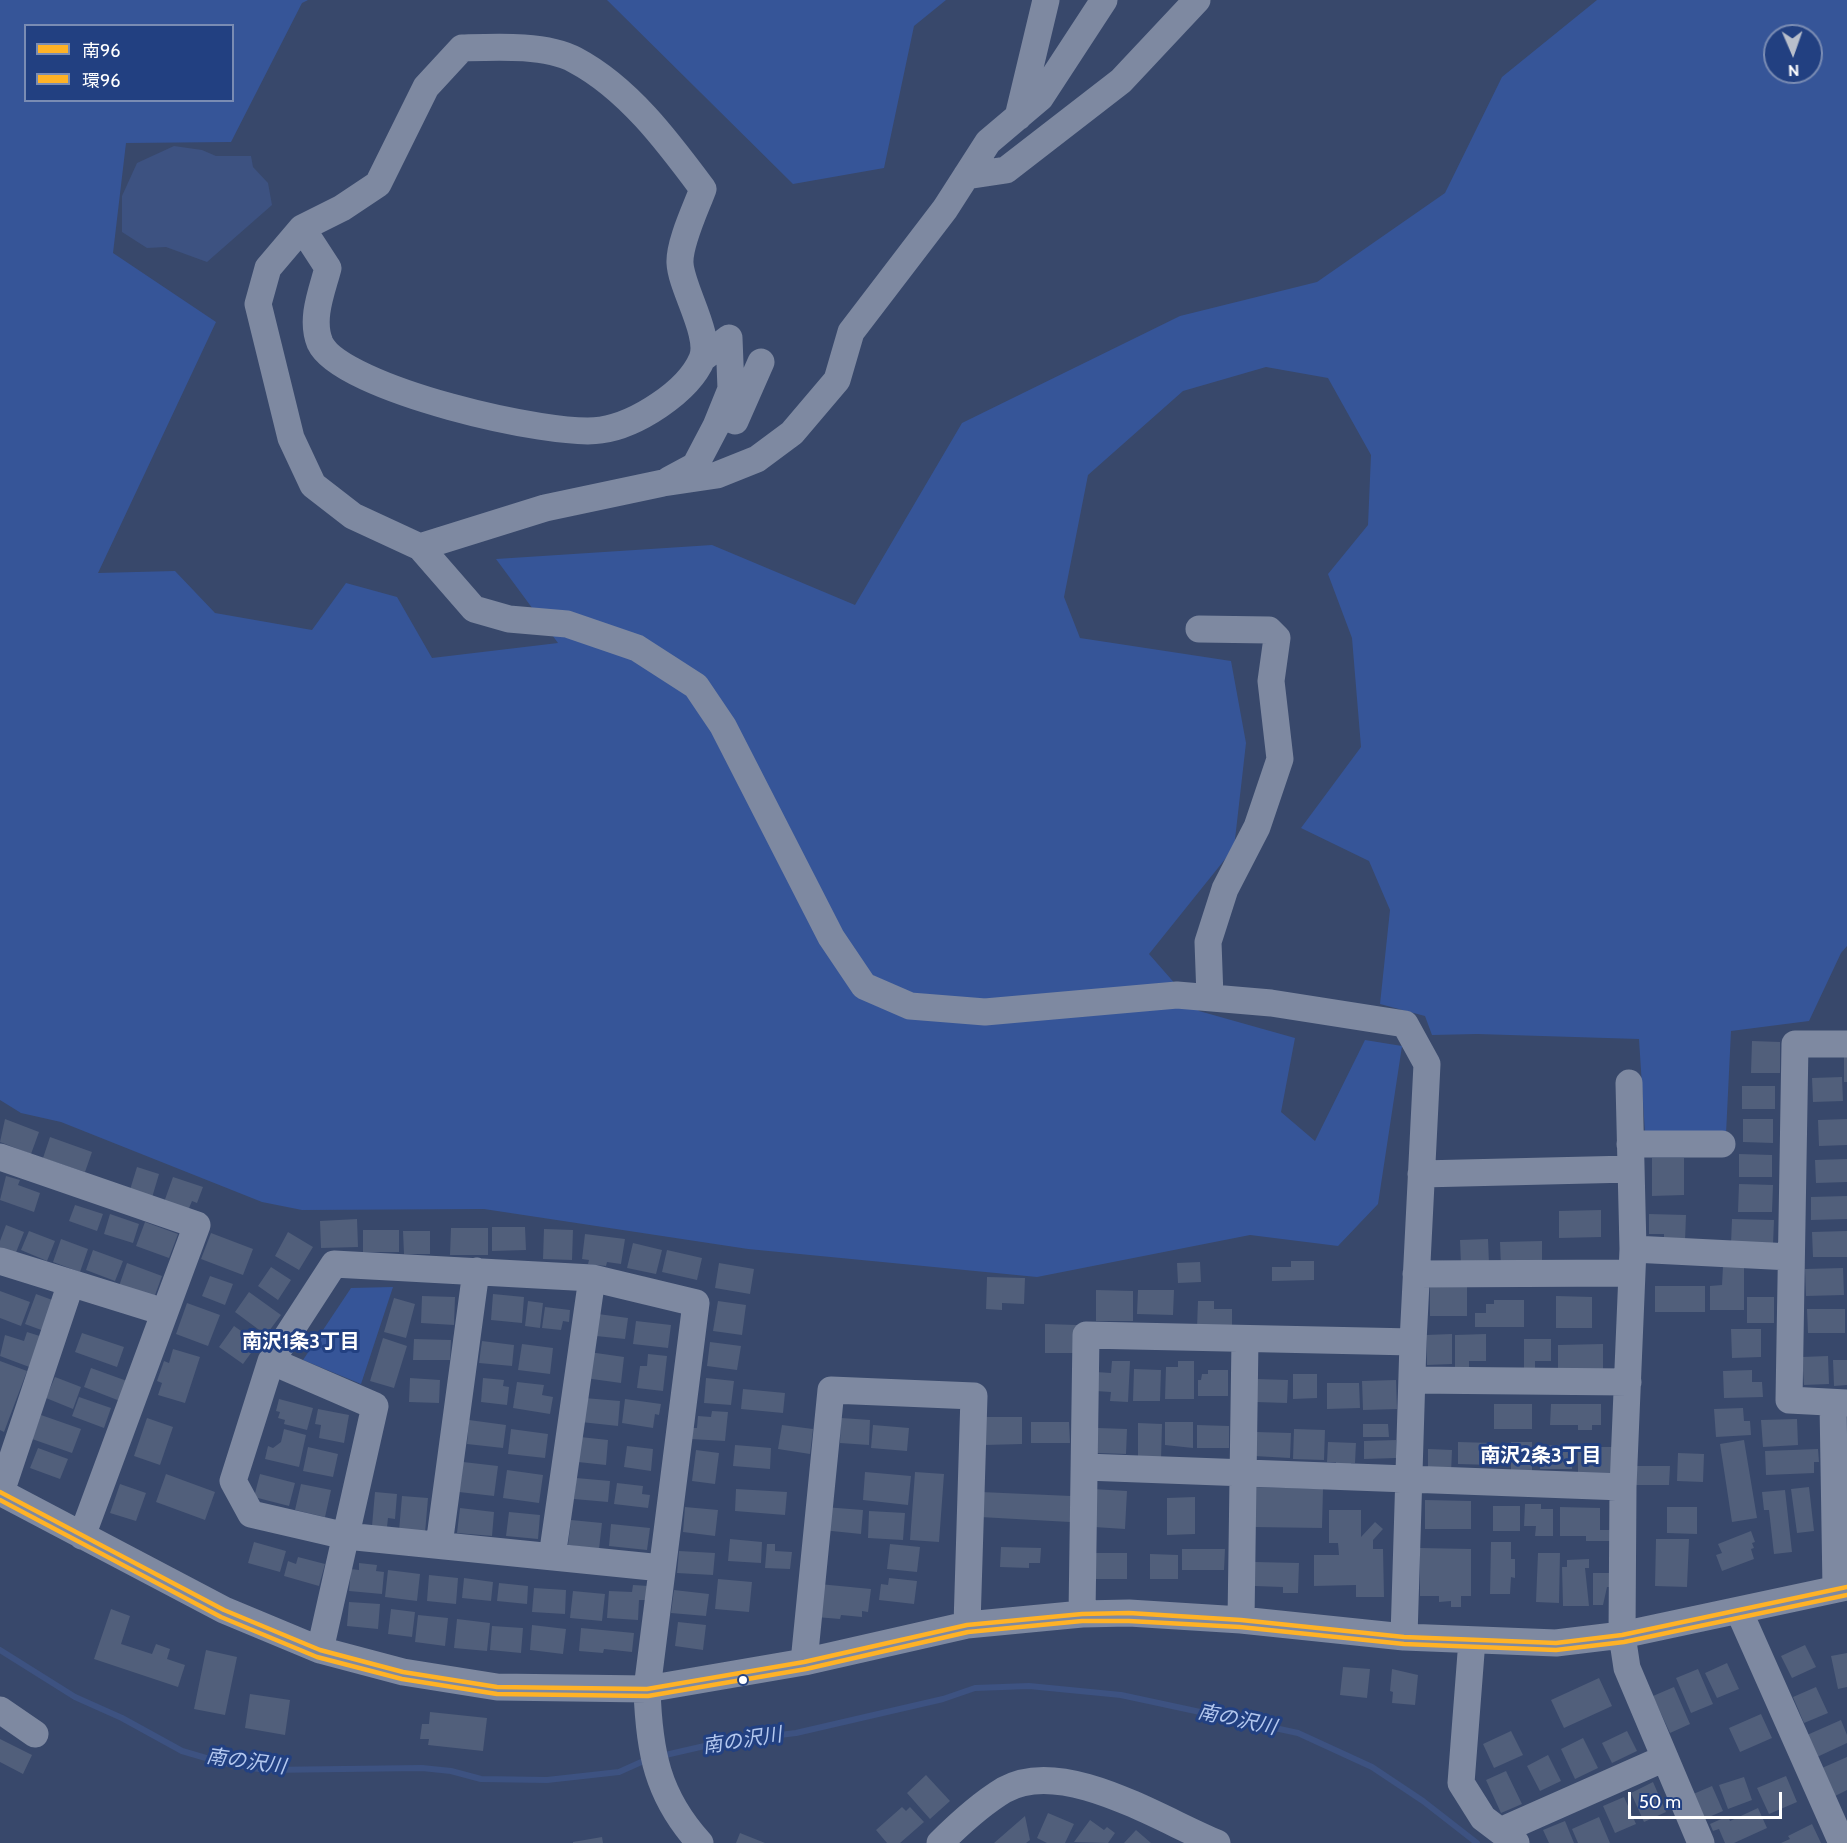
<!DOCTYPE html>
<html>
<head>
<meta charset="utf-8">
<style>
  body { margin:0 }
  #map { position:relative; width:1847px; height:1843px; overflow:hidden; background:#38486b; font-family:Cabin,"Noto Sans JP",sans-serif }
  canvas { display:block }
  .legend { position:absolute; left:24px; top:24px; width:210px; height:78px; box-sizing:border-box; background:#224081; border:2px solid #7a8cb3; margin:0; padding:8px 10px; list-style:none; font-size:18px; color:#fff }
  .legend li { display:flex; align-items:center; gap:12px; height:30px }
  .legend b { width:30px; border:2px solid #7a8cb3 }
  .north { position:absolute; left:1763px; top:24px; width:60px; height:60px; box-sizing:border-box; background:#224081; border:2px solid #7a8cb3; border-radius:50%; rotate:178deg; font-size:16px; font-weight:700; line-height:24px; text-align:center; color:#fff }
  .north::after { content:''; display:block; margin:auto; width:21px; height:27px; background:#b9bfcb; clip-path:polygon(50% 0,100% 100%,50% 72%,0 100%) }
  .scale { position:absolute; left:1628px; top:1792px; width:154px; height:27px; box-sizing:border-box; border:3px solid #fff; border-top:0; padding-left:8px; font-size:18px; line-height:21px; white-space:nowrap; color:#fff; -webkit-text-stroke:4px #224081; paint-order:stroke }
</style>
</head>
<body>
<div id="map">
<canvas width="1847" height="1843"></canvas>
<ul class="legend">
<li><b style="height:8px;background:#ffb226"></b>南96</li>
<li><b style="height:8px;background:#ffb226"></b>環96</li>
</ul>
<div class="north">N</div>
<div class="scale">50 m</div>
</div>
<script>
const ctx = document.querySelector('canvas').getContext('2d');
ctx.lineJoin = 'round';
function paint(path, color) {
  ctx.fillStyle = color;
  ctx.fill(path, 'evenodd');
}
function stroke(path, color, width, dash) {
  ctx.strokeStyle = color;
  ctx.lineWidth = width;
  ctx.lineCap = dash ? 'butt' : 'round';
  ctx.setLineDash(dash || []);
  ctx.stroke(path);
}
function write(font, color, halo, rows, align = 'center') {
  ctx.font = font + ' Cabin,"Noto Sans JP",sans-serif';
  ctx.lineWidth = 6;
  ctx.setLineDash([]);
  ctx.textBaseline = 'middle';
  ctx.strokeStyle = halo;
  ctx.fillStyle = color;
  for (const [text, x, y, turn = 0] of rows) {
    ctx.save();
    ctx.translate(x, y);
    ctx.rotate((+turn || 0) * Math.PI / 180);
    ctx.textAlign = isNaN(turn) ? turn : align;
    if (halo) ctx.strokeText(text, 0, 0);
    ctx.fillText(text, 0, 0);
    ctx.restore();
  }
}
const green = new Path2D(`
  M0 0H308L302 3 231 142 126 143 113 253 216 322 98 573 175 571 215 613 312 630 346 583 397 597 432 658 558 643 496 559 712 545 855 605 962 423 1180 316 1317 282 1445 193 1502 77 1597 0H1847V946L1841 953 1809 1021 1731 1031 1726 1134 1645 1133 1639 1039 1477 1034 1432 1035 1425 1016 1380 1004 1390 910 1369 861 1301 828 1361 747 1352 638 1328 574 1368 525 1371 455 1328 378 1266 367 1183 391 1088 475 1064 597 1080 638 1231 661 1246 743 1234 848 1149 954 1199 1011 1295 1038 1281 1112 1315 1141 1365 1040 1402 1046 1378 1204 1338 1246 1250 1235 1037 1277 748 1249 484 1209 302 1210 262 1202 61 1122 21 1113 0 1100ZM26 26H232V100H26ZM1775 36H1811V72H1775Z
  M607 0H946L914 26 884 168 793 184Z
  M393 1287 361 1384 303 1360 351 1288Z`);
const water = new Path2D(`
  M174 146 202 150 216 156H251L253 167 268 183 272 205 207 262 166 247 147 248 122 232V196L137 163Z`);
const stream = new Path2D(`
  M0 1650 75 1697 122 1718 182 1751 223 1763 265 1770 422 1768 451 1771 481 1779 547 1780 619 1772 648 1759
  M661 1756 722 1742 796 1733 943 1699 975 1688 1029 1686 1121 1695 1298 1733 1372 1767 1423 1801 1477 1843`);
const building = new Path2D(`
  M1752 1041 1780 1042V1073H1751Z
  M1844 1057H1847V1082H1844Z
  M1842 1077 1843 1101 1813 1102 1812 1078Z
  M1742 1086H1775V1109H1742Z
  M5 1119 39 1132 31 1154 0 1142Z
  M1743 1119H1773V1143L1743 1142Z
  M1847 1119V1145L1819 1146 1818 1120Z
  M50 1137 92 1152 85 1172 43 1158Z
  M1739 1154 1772 1155V1177H1739Z
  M1652 1158H1684V1195L1652 1196Z
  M1847 1159V1182L1816 1183 1815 1160Z
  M137 1167 159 1174 151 1201 129 1193Z
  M6 1176 20 1180 18 1185 40 1193 34 1212 0 1200Z
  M173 1177 203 1187 197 1203 192 1201 187 1213 163 1205Z
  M1739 1184 1773 1185 1772 1212H1738Z
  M1847 1196V1219L1811 1220V1197Z
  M75 1205 103 1214 97 1231 69 1221Z
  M1601 1210V1237L1559 1238V1211Z
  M110 1214 139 1224 133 1243 104 1234Z
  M1649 1214 1686 1215 1685 1241H1664V1234H1649Z
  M357 1219 358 1247 321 1248 320 1221Z
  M1732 1219 1774 1220 1773 1245 1731 1244Z
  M145 1222 178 1234 169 1258 136 1246Z
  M6 1225 24 1232 15 1255 0 1249V1241Z
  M492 1227H525L526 1250 492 1251Z
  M451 1228H488V1255H450Z
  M544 1229 573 1230 572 1260 543 1259Z
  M363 1230H399V1252H363Z
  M29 1231 55 1241 47 1261 21 1250Z
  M403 1231H430V1254H404Z
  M1847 1231V1257H1813L1812 1232Z
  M288 1232 313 1247 299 1270 275 1256Z
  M211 1233 253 1249 243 1275 201 1259Z
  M585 1234 625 1239 621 1264 607 1262 606 1266 588 1264 589 1260 582 1259Z
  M61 1239 88 1249 80 1272 53 1262Z
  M1488 1239 1489 1264 1461 1265 1460 1240Z
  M1542 1241V1267L1501 1268 1500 1242Z
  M633 1243 662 1250 656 1274 627 1268Z
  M93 1250 123 1261 115 1281 86 1270Z
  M667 1250 702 1258 697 1280 662 1272Z
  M1291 1261H1314V1280L1272 1281V1267H1291Z
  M1200 1262 1201 1282 1178 1283 1177 1263Z
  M127 1263 162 1276 154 1298 119 1286Z
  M719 1263 754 1269 750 1294 715 1288Z
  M1723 1266H1744V1310H1710V1286L1722 1285Z
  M271 1267 291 1280 278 1300 258 1286Z
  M1843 1268 1844 1295 1806 1296 1805 1269Z
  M210 1276 233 1284 225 1305 202 1296Z
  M987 1277 1025 1278 1024 1304 1002 1303V1310L986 1309Z
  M1655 1286H1705V1312H1655Z
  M1430 1287H1467V1316H1430Z
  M1096 1290 1133 1291V1321H1096Z
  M1138 1290H1174L1173 1315 1137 1314Z
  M0 1291 30 1302 21 1326 0 1318Z
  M249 1292 281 1315 266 1335 235 1312Z
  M36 1294 55 1301 44 1331 25 1324Z
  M493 1294 524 1297 522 1323 491 1320Z
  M422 1296 455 1297 454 1325 421 1323Z
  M1556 1296 1592 1297V1328H1556Z
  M1747 1297H1774V1323H1747Z
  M394 1298 415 1304 406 1338 384 1332Z
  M1494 1300H1524V1327H1475V1313H1486V1304H1494Z
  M528 1301 543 1303 540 1328 525 1326Z
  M718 1301 746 1305 742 1335 713 1331Z
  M1198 1301H1214V1309H1232V1328H1197Z
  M187 1303 220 1315 208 1346 176 1334Z
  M545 1307 570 1310 569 1322 563 1321 561 1330 542 1328Z
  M1807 1309H1845V1333H1808Z
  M598 1314 628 1318 625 1339 596 1336Z
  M636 1321 671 1325 668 1348 633 1344Z
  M1045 1324 1077 1325V1353H1045Z
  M234 1326 254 1340 246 1350 251 1353 243 1364 219 1347Z
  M1731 1329H1761V1357L1732 1358Z
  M27 1332 43 1337 32 1368 0 1356 5 1335 24 1341Z
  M82 1333 124 1347 117 1367 75 1352Z
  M1452 1334V1364L1427 1365 1426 1335Z
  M1486 1334V1361H1469V1368H1455V1335Z
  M383 1338 407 1346 394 1388 370 1381Z
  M414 1339 451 1340 450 1360H413Z
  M1524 1339H1551V1361H1535V1371H1524Z
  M482 1341 514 1345 512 1366 479 1363Z
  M710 1342 741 1346 737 1370 707 1366Z
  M522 1344 553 1348 550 1374 518 1370Z
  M1603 1344V1369L1558 1370V1345Z
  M173 1349 200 1357 185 1403 158 1395 162 1383 157 1381 164 1361 169 1363Z
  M589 1352 624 1357 621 1383 585 1378Z
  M648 1354 667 1356 663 1391 637 1388 640 1366H647Z
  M1828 1356 1829 1384 1804 1385 1802 1357Z
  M1833 1360H1847V1385L1834 1386Z
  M0 1361 27 1371 4 1432 0 1430Z
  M1112 1361H1130L1128 1402 1110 1401 1111 1392 1095 1391 1096 1372 1111 1373Z
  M1178 1361H1194V1399H1165L1166 1367H1178Z
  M91 1368 127 1381 120 1401 84 1387Z
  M1134 1369 1161 1370 1160 1401H1133Z
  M1208 1370H1228V1396H1198V1380H1201L1202 1374H1208Z
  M1752 1370V1382H1762L1763 1397 1724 1398 1723 1371Z
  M1293 1374H1317V1398L1293 1399Z
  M55 1377 81 1387 73 1409 46 1398Z
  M410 1378 440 1380 439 1403 409 1402Z
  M483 1378 504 1380 503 1386 509 1387 507 1405 481 1402Z
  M706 1378 734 1381 731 1405 704 1403Z
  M1256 1379 1288 1380 1287 1403 1256 1402Z
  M1396 1380 1397 1409 1363 1410 1362 1381Z
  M517 1382 544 1385 542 1395 553 1397 550 1414 513 1408Z
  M1327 1383H1359L1360 1408 1327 1409Z
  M743 1389 785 1393 783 1413 741 1409Z
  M79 1397 111 1408 104 1428 72 1416Z
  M584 1398 620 1401 618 1426 581 1422Z
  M279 1399 313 1408 307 1430 284 1424 285 1420 278 1418 280 1412 276 1411Z
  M625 1399 661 1404 659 1415 655 1414 653 1428 622 1423Z
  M1494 1404H1532V1429H1494Z
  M1551 1404H1601V1425H1592V1430H1578V1425H1550Z
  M1743 1408 1744 1421H1750L1751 1435 1716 1437 1714 1409Z
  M318 1409 349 1415 344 1443 319 1438 321 1425 315 1424Z
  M712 1411 728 1412 725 1441 691 1439 692 1428H697L698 1416 711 1417Z
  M41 1415 81 1429 72 1453 32 1439Z
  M984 1417H1022V1444L984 1445Z
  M147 1418 173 1427 160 1465 134 1456Z
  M841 1418 870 1420 869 1445 840 1443Z
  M1797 1419 1798 1445 1763 1447 1761 1420Z
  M469 1420 506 1425 503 1448 467 1444Z
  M1031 1422H1069L1070 1443H1031Z
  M1165 1422H1193V1448L1165 1445Z
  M1138 1423 1162 1424 1161 1461H1138Z
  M1363 1424H1388L1389 1437H1363Z
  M782 1425 813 1429 810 1454 778 1449Z
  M873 1425 909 1428 907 1451 871 1448Z
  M1197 1425 1229 1426V1448H1197Z
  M1098 1428 1127 1429 1126 1454 1097 1453Z
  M284 1429 306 1435 299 1467 265 1459 268 1446 273 1448 281 1442Z
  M511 1429 548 1434 545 1458 508 1454Z
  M1294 1429 1325 1430 1324 1460 1293 1459Z
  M1256 1432 1291 1433 1290 1458 1254 1456Z
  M580 1437 608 1440 606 1465 578 1462Z
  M1396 1440V1458L1364 1459V1441Z
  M1744 1440 1757 1518 1732 1522 1720 1444Z
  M1328 1442 1356 1443 1355 1463H1351V1469H1336V1462H1327Z
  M1458 1442 1492 1443V1465L1458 1464Z
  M1511 1442H1532V1472H1511Z
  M735 1445 771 1448 770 1469 733 1466Z
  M1541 1445 1572 1446V1469H1540Z
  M627 1446 653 1449 651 1471 624 1467Z
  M308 1447 338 1454 333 1477 303 1471Z
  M1578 1447H1612V1474H1578Z
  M38 1448 68 1459 60 1479 30 1468Z
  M1428 1449 1452 1450 1451 1474 1428 1473Z
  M1818 1449 1819 1462H1814V1473L1766 1475 1765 1451Z
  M696 1450 719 1453 715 1484 692 1481Z
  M1678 1453 1704 1454 1703 1482 1677 1481Z
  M463 1462 498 1466 494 1496 459 1492Z
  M1634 1466H1670L1669 1485H1634Z
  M507 1470 543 1475 539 1503 503 1498Z
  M865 1472 911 1476 908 1505 863 1500Z
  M915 1472 944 1474 939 1542 910 1540Z
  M166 1474 215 1492 205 1520 156 1502Z
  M260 1474 295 1483 289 1506 254 1497Z
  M576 1478 610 1481 608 1502 574 1499Z
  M617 1483 643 1486 642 1494 650 1495 648 1508 614 1504Z
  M120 1484 146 1493 136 1521 110 1513Z
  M301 1484 331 1490 325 1517 295 1510Z
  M1254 1487 1323 1489 1322 1528 1253 1527Z
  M1809 1487 1814 1531 1797 1533 1791 1489Z
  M736 1489 787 1492 785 1515 735 1511Z
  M1092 1489 1127 1491 1125 1529 1094 1527Z
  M1785 1490 1792 1552 1774 1554 1769 1510H1764L1762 1492Z
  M375 1492 397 1494 395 1519 388 1518 387 1527 372 1526Z
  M981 1492 1071 1496 1070 1522 980 1517Z
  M402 1496 428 1498 425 1533 399 1531Z
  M1195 1497V1534L1167 1535V1498Z
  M1425 1500 1471 1501V1529H1425Z
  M1525 1504H1541V1509H1553V1536H1535L1536 1526H1524Z
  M1493 1506H1520V1531H1493Z
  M685 1507 718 1510 715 1536 683 1532Z
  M824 1507 863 1510 861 1534 822 1530Z
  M1560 1507 1600 1508V1530H1610V1541H1586V1536H1560Z
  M1667 1507H1697V1534L1667 1533Z
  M460 1508 494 1512 492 1536 457 1533Z
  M1329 1510H1361V1537L1375 1522 1383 1529 1373 1540V1549H1383L1384 1597H1356V1585L1314 1586V1555H1339L1338 1543H1329Z
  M869 1511 905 1513 903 1540 868 1538Z
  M509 1512 540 1515 538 1539 506 1536Z
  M571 1520 602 1523 599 1549 568 1545Z
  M611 1524 650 1528 647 1550 609 1546Z
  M1751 1531 1755 1542 1752 1543 1754 1548 1751 1549 1754 1559 1722 1571 1716 1555 1722 1553 1718 1544Z
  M730 1539 762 1542 761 1563 728 1561Z
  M1656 1539H1689L1687 1587 1655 1586Z
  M254 1542 286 1551 280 1572 248 1563Z
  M1491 1542H1511V1559H1515V1578L1511 1577 1510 1594H1490Z
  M767 1544H775V1551L792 1552 790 1569 765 1568Z
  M890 1544 920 1547 917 1572 887 1569Z
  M1001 1547 1041 1548 1040 1563H1029V1568L1000 1567Z
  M1420 1548 1471 1549V1596H1461V1607H1451V1601L1439 1602V1596H1420Z
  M1182 1549H1225L1224 1570H1182Z
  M679 1551 715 1553 713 1575 677 1573Z
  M1095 1553H1127V1579H1094Z
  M1538 1553H1560L1559 1603 1536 1602Z
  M1150 1554 1178 1555V1579H1150Z
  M298 1557 325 1564 319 1586 284 1576 288 1561 296 1564Z
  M1589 1559V1568H1585L1589 1606H1563L1562 1567H1567V1560Z
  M1255 1562 1299 1563 1298 1593H1283V1587L1255 1586Z
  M359 1563 377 1565 376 1571 384 1572 382 1594 349 1591 351 1569 359 1570Z
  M388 1570 420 1574 417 1601 385 1597Z
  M1593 1573H1610V1587H1607L1603 1605H1593Z
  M429 1575 458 1578 456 1604 427 1601Z
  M464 1578 493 1582 491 1601 462 1598Z
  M889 1578 917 1581 914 1604 879 1600 881 1584 888 1585Z
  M718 1579 752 1582 749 1612 715 1609Z
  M499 1583 528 1586 527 1604 497 1601Z
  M819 1584 871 1589 868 1612 862 1611V1617L841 1615 840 1619 816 1617Z
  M633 1585 649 1586 648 1600H639L638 1620 607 1618 609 1591 632 1592Z
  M534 1588 566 1590 565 1614 532 1612Z
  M674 1590 709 1594 706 1616 671 1613Z
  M573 1591 605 1594 602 1621 570 1618Z
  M349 1602 380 1604 378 1629 347 1626Z
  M111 1609 130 1616 121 1644 152 1654 156 1644 170 1649 167 1659 185 1665 178 1687 94 1659Z
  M391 1609 415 1612 412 1637 388 1634Z
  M418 1615 448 1618 445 1646 415 1642Z
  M457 1619 490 1623 487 1651 454 1648Z
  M678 1622 706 1625 703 1650 675 1646Z
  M532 1625 566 1629 563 1654 530 1650Z
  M492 1626 523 1628 521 1653 490 1650Z
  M581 1628 634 1633 632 1652 604 1649 603 1653 579 1651Z
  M1805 1645 1816 1667 1792 1678 1781 1656Z
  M206 1650 237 1657 225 1715 194 1709Z
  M1847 1653V1687L1838 1689 1831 1656Z
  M1727 1663 1739 1689 1717 1698 1705 1673Z
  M1343 1667 1370 1669 1367 1698 1340 1695Z
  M1392 1669 1418 1675 1415 1705 1392 1703 1393 1692 1390 1691Z
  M1698 1669 1713 1704 1691 1713 1676 1678Z
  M1599 1678 1612 1706 1564 1728 1551 1700Z
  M1674 1687 1690 1724 1670 1733 1653 1696Z
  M1816 1687 1828 1713 1804 1723 1793 1697Z
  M250 1694 290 1700 285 1735 245 1728Z
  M430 1712 487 1718 483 1751 428 1745 429 1739H420L422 1724H429Z
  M1761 1714 1772 1738 1740 1752 1729 1728Z
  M1841 1720 1847 1735V1743L1817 1757 1807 1735Z
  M1511 1731 1523 1755 1494 1768 1483 1744Z
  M1627 1731 1637 1751 1612 1763 1602 1743Z
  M1583 1738 1598 1768 1575 1779 1561 1749Z
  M0 1739 32 1755 23 1774 0 1762Z
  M1548 1755 1561 1781 1540 1791 1527 1766Z
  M1847 1757V1790L1835 1796 1822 1768Z
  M1506 1771 1522 1804 1501 1813 1486 1780Z
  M926 1775 950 1801 930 1819 907 1793Z
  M1786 1776 1797 1802 1769 1814 1757 1788Z
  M1744 1777 1752 1800 1728 1809 1719 1785Z
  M1653 1782 1666 1812 1644 1822 1631 1793Z
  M1712 1786 1723 1811 1702 1820 1691 1795Z
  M1624 1797 1636 1824 1615 1833 1603 1806Z
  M902 1807 906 1811 910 1807 924 1822 900 1843H887L876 1830Z
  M1758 1808 1767 1828 1734 1843H1725L1719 1829 1713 1831 1710 1824 1728 1816 1730 1821Z
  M1048 1813 1074 1824 1065 1843H1047L1037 1838Z
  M1025 1816 1030 1840 1026 1843H994Z
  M1599 1817 1610 1843H1578L1572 1829Z
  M1090 1820 1104 1830 1107 1827 1115 1833 1108 1843 1074 1842Z
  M1565 1821 1574 1843H1549L1543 1830Z
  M1812 1824 1821 1843H1781L1790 1839 1788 1836Z
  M1136 1830 1151 1843H1124Z
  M740 1833 765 1843H736Z
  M602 1837 603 1843H573V1842Z`);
const minor = new Path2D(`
  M1018 117 1046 0
  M966 176 1006 170 1121 81 1197 0
  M302 228 328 268C322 291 310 319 320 343 341 389 553 438 601 430 636 425 688 392 702 359 712 336 681 288 680 263 679 243 696 208 703 189 668 142 628 88 575 60 546 44 494 47 462 48L426 87 378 184 342 208 302 228 268 268 258 304 291 438 313 485 353 516 420 547 474 609 509 619 567 624 637 648 696 686 723 726 831 937 864 986 910 1006 985 1012 1177 995 1271 1003 1405 1024 1427 1064 1413 1342 1404 1637
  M735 421 761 362
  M669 480 695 466 716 426 731 389 729 338 703 358
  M420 547 545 508 663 483 717 475 757 459 792 433 837 380 851 332 945 209 988 142 1040 98 1104 0
  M1199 629 1269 630 1277 638 1271 681 1280 759 1257 827 1225 889 1208 942 1210 997
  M1847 1044H1795L1789 1400 1847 1403
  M1629 1083 1633 1249 1623 1487 1622 1635 1627 1668 1701 1843
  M1630 1144H1722
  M0 1157 197 1225 82 1536
  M1421 1174 1631 1169
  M1633 1249 1791 1257
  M0 1261 164 1312
  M1416 1274 1632 1273
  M271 1361 375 1406 320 1650
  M1412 1380 1628 1382
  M1833 1403 1836 1589
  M1085 1467 1623 1487
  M0 1492 224 1610 320 1650 403 1672 497 1687 647 1689 804 1662 967 1625 1082 1614 1129 1613 1241 1620 1404 1637 1556 1643 1622 1635 1847 1587
  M1 1492 71 1283
  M439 1545 476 1271
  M552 1557 592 1278
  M662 1568 346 1536 251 1514 233 1481 271 1361 334 1264 592 1278 696 1303 647 1689C649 1751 657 1796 700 1843
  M1739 1611 1842 1843
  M1082 1614 1086 1335 1413 1342
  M1241 1620 1245 1339
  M1472 1640 1461 1783 1483 1818 1516 1843
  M804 1662 831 1390 974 1396 967 1625
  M0 1710 35 1734
  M1500 1831 1665 1758
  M940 1843C959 1824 981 1804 1004 1790 1063 1756 1162 1821 1217 1843`);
const bus1 = new Path2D(`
  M0 1492 224 1610 320 1650 403 1672 497 1687 647 1689 804 1662 967 1625 1082 1614 1129 1613 1241 1620 1404 1637 1556 1643 1622 1635 1847 1587`);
const bus2 = new Path2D(`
  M0 1500 221 1617 317 1657 402 1679 497 1694 648 1696 806 1669 968 1632 1082 1621H1129L1240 1627 1404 1644 1556 1650 1624 1642 1847 1595`);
const markers = [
  [743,1680,5,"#fff"]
];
const neighbourhoodNames = [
  ["南沢1条3丁目",301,1342],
  ["南沢2条3丁目",1541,1456]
];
const waterNames = [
  ["南の沢川",1237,1720,12],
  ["南の沢川",742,1741,-9],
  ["南の沢川",246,1762,8]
];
paint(green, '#365598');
paint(water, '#3d5281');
stroke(stream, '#3d5281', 6);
paint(building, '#515f7b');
stroke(minor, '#7e89a1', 27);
stroke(bus1, '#ffb226', 4.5);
stroke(bus2, '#ffb226', 4.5);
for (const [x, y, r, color] of markers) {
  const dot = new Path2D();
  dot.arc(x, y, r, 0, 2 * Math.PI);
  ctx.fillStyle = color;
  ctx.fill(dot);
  stroke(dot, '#224081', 2);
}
write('bold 20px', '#fff', '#224081', neighbourhoodNames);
write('italic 20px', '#b4c8ef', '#224081', waterNames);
</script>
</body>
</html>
